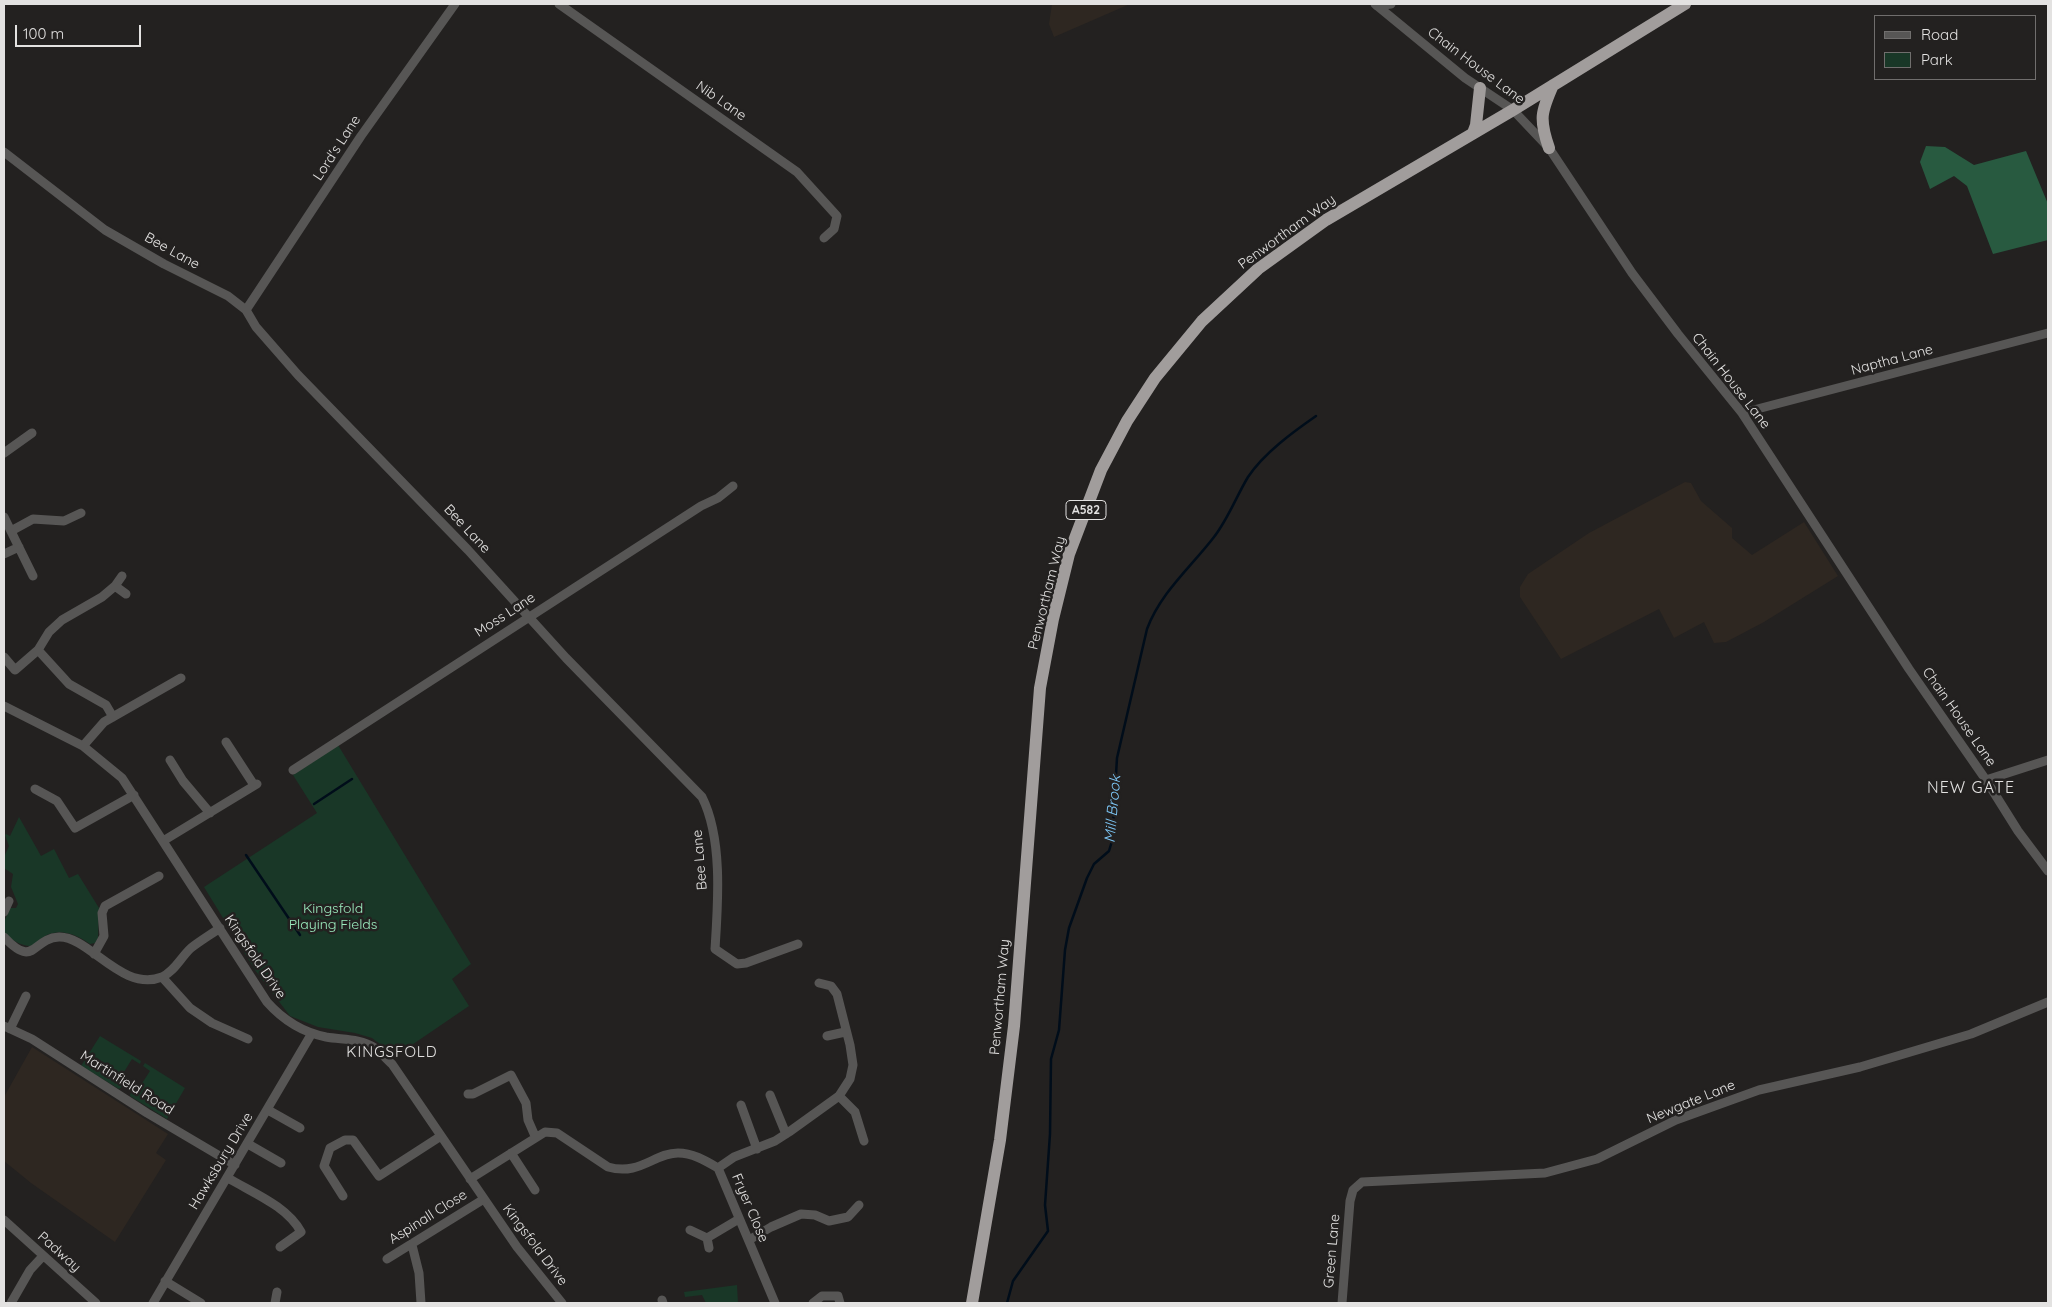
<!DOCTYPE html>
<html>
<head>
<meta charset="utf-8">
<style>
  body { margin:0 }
  #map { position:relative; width:2052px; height:1307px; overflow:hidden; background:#232120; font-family:Quicksand,sans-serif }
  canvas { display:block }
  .frame { position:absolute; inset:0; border:5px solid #e3e2e1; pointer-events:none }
  .legend { position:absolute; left:1874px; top:15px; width:162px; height:65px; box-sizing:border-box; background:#232120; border:1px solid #706e6d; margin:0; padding:6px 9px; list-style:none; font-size:15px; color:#e3e2e1 }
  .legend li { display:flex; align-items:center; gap:10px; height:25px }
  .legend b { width:25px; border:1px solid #706e6d }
  .scale { position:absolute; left:15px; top:25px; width:126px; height:22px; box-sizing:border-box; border:2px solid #e3e2e1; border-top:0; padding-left:6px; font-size:15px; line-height:18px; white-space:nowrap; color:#e3e2e1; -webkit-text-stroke:4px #232120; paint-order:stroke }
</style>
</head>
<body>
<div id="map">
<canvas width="2052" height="1307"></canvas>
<div class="frame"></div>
<ul class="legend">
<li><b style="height:6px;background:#575655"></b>Road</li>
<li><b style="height:14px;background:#193727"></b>Park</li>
</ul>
<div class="scale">100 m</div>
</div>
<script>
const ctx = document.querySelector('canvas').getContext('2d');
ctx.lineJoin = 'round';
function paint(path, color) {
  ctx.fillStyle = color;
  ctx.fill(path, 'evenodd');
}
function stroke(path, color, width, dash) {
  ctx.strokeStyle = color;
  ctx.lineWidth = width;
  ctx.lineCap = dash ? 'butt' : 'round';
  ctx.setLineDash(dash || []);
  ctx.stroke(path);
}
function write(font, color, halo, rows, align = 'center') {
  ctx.font = font + ' Quicksand,sans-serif';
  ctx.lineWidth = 5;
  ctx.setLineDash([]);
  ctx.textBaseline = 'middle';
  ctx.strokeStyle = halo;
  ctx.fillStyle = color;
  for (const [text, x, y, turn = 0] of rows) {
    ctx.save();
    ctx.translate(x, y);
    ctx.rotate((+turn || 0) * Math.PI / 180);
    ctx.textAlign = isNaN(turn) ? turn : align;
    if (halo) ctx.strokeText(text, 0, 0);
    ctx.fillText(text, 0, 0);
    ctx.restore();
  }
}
const built = new Path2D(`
  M1052 4H1130L1054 37 1049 24Z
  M1685 482 1691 483 1701 501 1732 528V538L1752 555 1804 522 1838 576 1764 622 1726 642 1714 643 1704 622 1674 638 1659 609 1561 659 1520 597V587L1528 574 1589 533Z
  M32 1047 168 1134 156 1153 166 1160 115 1242 31 1183 4 1161V1097Z`);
const green = new Path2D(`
  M338 745 471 964 452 979 469 1006 400 1053 394 1055 372 1038 355 1033 318 1027 290 1016 255 970 204 887 317 813 293 775Z
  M19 817 41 856 54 849 69 878 78 874 99 908 98 938 95 943 90 944C78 935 61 928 47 935 42 937 39 942 34 945 25 949 10 939 4 933V922L10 908H16L18 904 11 887 13 874 4 868V857L9 846 5 835 6 834 10 836Z
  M100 1036 141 1061 140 1064 132 1059 119 1080 125 1084 119 1089 81 1066Z
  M145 1063 185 1088 167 1119 130 1096 132 1088 137 1091 150 1071 143 1066Z
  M737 1285 738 1303H706L702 1295 685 1297 684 1292Z`);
const forest = new Path2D(`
  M1926 146 1945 147 1974 165 2026 151 2048 204V240L1993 254 1967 186 1954 176 1930 189 1920 162Z`);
const stream = new Path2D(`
  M314 804 352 779
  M246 855 300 935
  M1007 1303 1013 1281 1048 1231 1045 1205 1050 1134 1051 1059 1059 1030 1065 950 1069 928 1087 878 1094 864 1109 851 1112 841 1117 758 1147 629C1161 592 1191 567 1214 537 1228 519 1236 497 1248 477 1264 453 1293 432 1316 416`);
const minor = new Path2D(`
  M559 4 797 172 837 216 834 229 824 238
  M1375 4 1465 78 1513 110 1549 148 1632 273 1678 334 1742 413 1909 669 1986 780 2018 831 2048 871
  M1377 6 1391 4
  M4 152 105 230 164 264 228 296 246 310 256 327 298 375 468 550 566 658 702 797C723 839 718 903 715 949L737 964 746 963 798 944
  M246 310 361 136 455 4
  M1742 413 2048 333
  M4 453 32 433
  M4 517 33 576
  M11 531 33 519 64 521 81 513
  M4 554 19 547
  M115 586 122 576
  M38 650 69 684 106 705 113 717
  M4 657 15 670 38 650 49 632 62 620 102 597 115 586 126 594
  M4 706 83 746 122 778 267 1002C283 1020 301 1032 326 1037 343 1040 359 1038 375 1048 381 1052 386 1059 392 1064L517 1247 562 1303
  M226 742 254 785
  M83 746 104 722 181 678
  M170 760 183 781 210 813
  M293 770 701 506 718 498 733 486
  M1986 780 2048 760
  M35 789 57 801 75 828 134 795
  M163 841 257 784
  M4 912 9 901
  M4 937C35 970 32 938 59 937 89 936 122 993 162 977 175 971 181 957 191 948 200 941 210 935 220 928
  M94 954 104 936 102 913 105 906 159 876
  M162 977 190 1008 212 1023 248 1039
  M4 1026 32 1039 147 1113 235 1165
  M10 1029 26 996
  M827 1036 845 1032
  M468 1094H473L511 1075 526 1103 528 1120 535 1136
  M770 1095 786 1134
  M839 1096 855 1112 864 1141
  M741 1105 757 1149
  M268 1110 300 1128
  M248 1144 281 1163
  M511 1153 535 1190
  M718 1168 734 1157 775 1141 789 1132 839 1096 850 1079 853 1065 850 1045 837 994 831 986 819 983
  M228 1178C253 1193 287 1206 301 1232L280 1247
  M470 1179 545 1132 557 1133 608 1167C640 1176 654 1153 678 1153 693 1153 706 1161 718 1168L775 1303
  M343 1196 324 1166 330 1148 345 1140H353L379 1176 441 1136
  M4 1220 96 1303
  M690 1230 707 1238 739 1219
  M707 1238 709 1248
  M749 1240 771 1227 801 1214 815 1215 829 1221 848 1217 859 1205
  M412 1245 419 1273 421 1303
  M387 1259 484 1199
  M165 1281 201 1303
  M662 1300 663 1303
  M11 1303 30 1270 43 1256
  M153 1303 312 1033
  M275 1303 277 1292
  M813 1303 822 1296H838L840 1303
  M1342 1303 1350 1201 1353 1190 1362 1182 1545 1173 1597 1159 1676 1120 1759 1090 1860 1067 1971 1034 2048 1002`);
const highway = new Path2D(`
  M1473 133 1476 125 1480 88
  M1549 148C1539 119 1541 112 1553 85
  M972 1303 1000 1140 1014 1026 1040 688 1053 619 1069 554 1101 470 1127 421 1155 378 1202 321 1258 269 1326 220 1513 110 1685 4`);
const shields = [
  [1086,510,40]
];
const shieldNames = [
  ["A582",1086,510]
];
const streetNames = [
  ["Chain House Lane",1476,66,37],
  ["Nib Lane",721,101,35],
  ["Lord's Lane",337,148,-57],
  ["Penwortham Way",1287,232,-36],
  ["Bee Lane",172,251,29],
  ["Naptha Lane",1892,360,-15],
  ["Chain House Lane",1731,381,52],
  ["Bee Lane",467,529,47],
  ["Penwortham Way",1047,593,-76],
  ["Moss Lane",505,615,-33],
  ["Chain House Lane",1959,717,55],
  ["Bee Lane",700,860,-95],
  ["Kingsfold Drive",255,957,56],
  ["Penwortham Way",1000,997,-85],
  ["Martinfield Road",127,1083,32],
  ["Newgate Lane",1691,1102,-22],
  ["Hawksbury Drive",221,1161,-59],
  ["Fryer Close",750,1208,67],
  ["Aspinall Close",428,1217,-32],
  ["Kingsfold Drive",535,1245,53],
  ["Green Lane",1332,1251,-85],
  ["Padway",59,1252,42]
];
const parkNames = [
  ["Kingsfold",333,909],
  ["Playing Fields",333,925]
];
const waterNames = [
  ["Mill Brook",1113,809,-85]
];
const neighbourhoodNames = [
  ["KINGSFOLD",392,1052]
];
const quarterNames = [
  ["NEW GATE",1971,788]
];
paint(built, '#2e2721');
paint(green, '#193727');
paint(forest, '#285a40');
stroke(stream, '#000d1a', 2.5);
stroke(minor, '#575655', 9);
stroke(highway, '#a19d9c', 12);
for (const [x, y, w] of shields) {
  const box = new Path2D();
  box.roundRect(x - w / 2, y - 9.5, w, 19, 4);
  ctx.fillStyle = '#232120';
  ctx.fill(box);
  stroke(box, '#e3e2e1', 1);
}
write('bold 12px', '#e3e2e1', null, shieldNames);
write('14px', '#e3e2e1', '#232120', streetNames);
write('14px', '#9bebbe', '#232120', parkNames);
write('italic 15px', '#7ec8f8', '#232120', waterNames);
ctx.letterSpacing = '1px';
write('15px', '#e3e2e1', '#232120', neighbourhoodNames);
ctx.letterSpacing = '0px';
ctx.letterSpacing = '1px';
write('16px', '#e3e2e1', '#232120', quarterNames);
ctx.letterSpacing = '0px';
</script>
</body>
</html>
